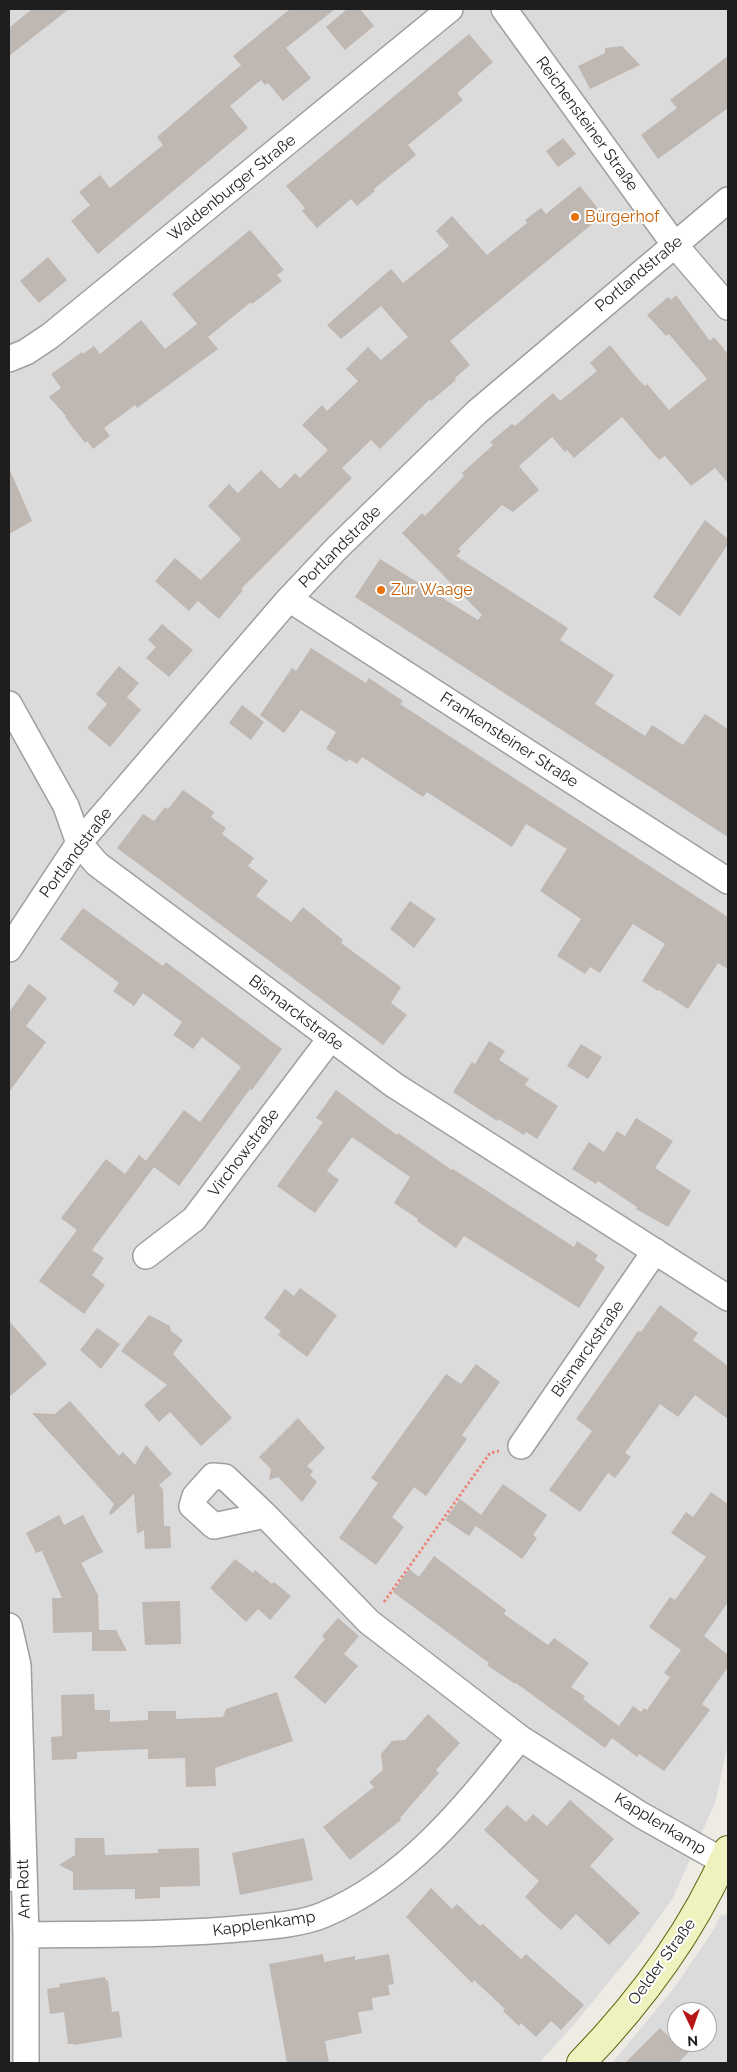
<!DOCTYPE html>
<html>
<head>
<meta charset="utf-8">
<style>
  body { margin:0 }
  #map { position:relative; width:737px; height:2072px; overflow:hidden; background:#eeebe5; font-family:Raleway,sans-serif }
  canvas { display:block }
  .frame { position:absolute; inset:0; border:10px solid #1e1e1e; pointer-events:none }
  .north { position:absolute; left:667px; top:2002px; width:50px; height:50px; box-sizing:border-box; background:#fff; border:1px solid #a5a5a5; border-radius:50%; rotate:177deg; font-size:14px; font-weight:700; line-height:20px; text-align:center; color:#1e1e1e }
  .north::after { content:''; display:block; margin:auto; width:18px; height:22px; background:#b61716; clip-path:polygon(50% 0,100% 100%,50% 72%,0 100%) }
</style>
</head>
<body>
<div id="map">
<canvas width="737" height="2072"></canvas>
<div class="frame"></div>
<div class="north">N</div>
</div>
<script>
const ctx = document.querySelector('canvas').getContext('2d');
ctx.lineJoin = 'round';
function paint(path, color) {
  ctx.fillStyle = color;
  ctx.fill(path, 'evenodd');
}
function stroke(path, color, width, dash) {
  ctx.strokeStyle = color;
  ctx.lineWidth = width;
  ctx.lineCap = dash ? 'butt' : 'round';
  ctx.setLineDash(dash || []);
  ctx.stroke(path);
}
function write(font, color, halo, rows, align = 'center') {
  ctx.font = font + ' Raleway,sans-serif';
  ctx.lineWidth = 4;
  ctx.setLineDash([]);
  ctx.textBaseline = 'middle';
  ctx.strokeStyle = halo;
  ctx.fillStyle = color;
  for (const [text, x, y, turn = 0] of rows) {
    ctx.save();
    ctx.translate(x, y);
    ctx.rotate((+turn || 0) * Math.PI / 180);
    ctx.textAlign = isNaN(turn) ? turn : align;
    if (halo) ctx.strokeText(text, 0, 0);
    ctx.fillText(text, 0, 0);
    ctx.restore();
  }
}
const residential = new Path2D(`
  M9 9H728V1743L716 1800 673 1898 641 1943 571 2028 539 2063H9Z
  M728 1914V2063H612L674 1988 714 1929 720 1916ZM677 2012H707V2042H677Z`);
const building = new Path2D(`
  M32 9H69L9 56V28Z
  M290 9H335L286 48 311 78 283 101 268 83 265 85 261 80 230 106 248 128 98 254 71 221 90 205 79 192 100 175 110 188 163 145 157 137 241 65 233 56Z
  M347 9H360L374 26 345 50 326 27Z
  M469 34 493 62 457 93 463 100 408 145 416 155 374 189 375 191 357 206 351 199 317 228 302 211 305 208 286 186Z
  M622 46 640 65 590 89 578 66 605 53V48Z
  M728 56V108L658 159 641 135 677 108 670 100Z
  M563 138 576 154 558 167 546 151Z
  M580 186 603 215 450 341 470 365 455 378 456 380 431 401 430 399 380 449 371 440 342 468 352 478 241 589 243 590 219 619 198 601 189 611 155 581 175 558 201 580 241 539 208 506 229 484 238 493 261 470 280 489 295 473 300 478 328 450 302 425 322 405 327 411 358 381 346 369 368 347 381 360 408 337 381 306 341 339 327 325 391 269 403 283 449 246 436 231 452 216 487 255 527 223 525 220 541 208 546 214Z
  M250 230 284 270 277 275 282 281 252 304 251 302 208 337 218 349 137 408 135 405 104 428 110 436 93 449 87 441 85 443 65 417 66 416 49 397 61 388 51 374 82 352 83 354 94 346 100 354 141 320 165 349 197 324 199 326 172 294Z
  M48 257 67 280 39 303 20 281Z
  M676 295 710 341 714 337 728 354V483L715 468 691 486 665 456 659 460 622 417 574 458 567 450 565 452 552 437 519 466 539 490 513 512 502 505 458 549 461 551 456 556 568 628 560 640 614 675 595 704 645 736 652 725 683 745 705 714 728 729V837L355 597 380 559 478 620 482 615 402 533 422 513 425 516 464 476 462 473 493 445 490 442 512 424 515 426 553 393 560 401 597 371 590 363 610 345 637 378 645 386 647 384 669 410 707 379 669 334 666 336 647 315 668 297 671 300Z
  M9 468 32 521 9 534Z
  M705 520 728 539V544L680 616 653 597Z
  M162 624 193 650 169 677 146 658 156 647 148 640Z
  M311 648 366 683 369 678 403 701 400 704 728 917V969L718 963 688 1009 659 990 658 991 642 981 665 944 633 924 600 973 590 967 585 974 557 956 581 919 540 891 567 849 526 824 512 847 427 792 423 797 362 757 357 764 349 759 347 762 326 749 336 732 301 710 284 733 260 715 292 668 296 671Z
  M119 666 139 683 127 697 141 710 110 747 87 728 107 704 96 694Z
  M242 705 264 722 251 740 229 723Z
  M183 790 214 812 211 817 226 828 222 834 254 858 248 866 268 881 256 896 291 922 303 907 343 940 341 943 401 987 391 1003 407 1015 383 1045 117 848 143 814 154 821 165 807 168 809Z
  M410 901 436 919 414 948 390 929Z
  M83 908 163 966 166 962 282 1049 252 1090 250 1089 179 1186 154 1167 92 1250 104 1258 92 1275 105 1285 84 1314 39 1281 77 1230 61 1218 106 1159 125 1174 139 1155 146 1161 184 1110 200 1122 241 1067 202 1037 193 1049 173 1035 182 1022 143 993 134 1006 113 991 119 983 60 939Z
  M29 984 47 998 26 1026 46 1042 9 1092V1012Z
  M489 1041 505 1051 499 1060 529 1079 525 1085 558 1106 537 1139 526 1132 524 1135 498 1119 497 1121 453 1092 472 1062 475 1064Z
  M581 1044 602 1057 588 1079 567 1066Z
  M336 1090 397 1135 398 1133 452 1170 453 1169 574 1247 577 1241 598 1255 595 1260 605 1267 579 1308 464 1236 456 1248 417 1221 418 1219 394 1203 410 1177 352 1137 327 1171 339 1180 315 1213 277 1186 323 1122 316 1118Z
  M636 1118 673 1141 655 1168 691 1191 668 1227 636 1209 637 1207 598 1181 596 1184 572 1169 589 1142 604 1152 617 1131 625 1136Z
  M300 1288 337 1315 307 1357 278 1335 281 1331 264 1318 285 1289 294 1296Z
  M660 1305 698 1333 693 1340 728 1366V1419L695 1395 678 1417 660 1404 625 1453 631 1457 615 1478 608 1473 580 1512 549 1490 592 1431 576 1419 638 1331 641 1332Z
  M149 1315 170 1326 171 1331 183 1340 173 1354 232 1418 201 1446 170 1412 159 1422 144 1405 167 1385 121 1351Z
  M9 1321 47 1364 9 1397Z
  M97 1328 120 1344 101 1369 80 1350Z
  M476 1364 500 1382 462 1435 467 1439 426 1496 414 1487 392 1517 404 1527 376 1565 339 1538 378 1483 371 1478 446 1374 461 1384Z
  M70 1401 119 1456 123 1452 135 1465 146 1445 172 1474 159 1485 163 1490 164 1526H170L171 1548 145 1549 144 1530 137 1534 134 1494 111 1515 109 1513 114 1504 32 1413 55 1414Z
  M298 1418 325 1448 307 1466 313 1471 310 1475 317 1482 302 1502 278 1477 269 1480 271 1469 259 1457Z
  M503 1484 547 1515 533 1535 537 1538 522 1559 476 1526 469 1536 445 1520 460 1499 481 1515Z
  M711 1492 728 1504V1602L704 1636 728 1655V1667L702 1704 710 1710 664 1771 639 1754 637 1757 612 1738 605 1748 516 1683 515 1684 487 1665 489 1663 393 1592 409 1569 419 1577 434 1556 506 1610 504 1614 548 1645 554 1638 589 1663 571 1687 585 1696 583 1699 619 1726 633 1706 641 1712 644 1708 647 1710 670 1677 664 1673 681 1650 649 1627 670 1597 675 1600 706 1557 671 1533 686 1512 693 1517Z
  M59 1515 64 1525 83 1515 103 1552 81 1563 98 1595 99 1630H116L127 1651H92V1632L53 1633 52 1598H62L42 1551 36 1553 26 1533Z
  M235 1559 253 1573 255 1570 272 1584 274 1582 291 1596 270 1620 258 1609 246 1622 210 1588Z
  M180 1601 181 1644 145 1645 142 1602Z
  M338 1618 359 1636 344 1654 358 1666 325 1704 294 1677 325 1639 322 1636Z
  M277 1692 293 1741 215 1768 216 1786 186 1787 185 1758 148 1759V1749L77 1752V1759L52 1760 51 1737 62 1736 61 1695 94 1694 95 1710H110V1722L148 1720V1711H176V1719L223 1717 226 1709Z
  M428 1714 460 1743 436 1770 439 1773 400 1818 401 1820 350 1860 323 1827 374 1787 369 1782 383 1770 381 1754 392 1741 405 1740Z
  M570 1800 614 1839 590 1866 640 1913 609 1945 576 1914 561 1930 545 1916 525 1897 539 1881 484 1830 507 1805 526 1822 533 1814 547 1826Z
  M75 1838H104L105 1855 158 1853V1849L199 1848 200 1886 160 1887V1898L135 1899V1889L73 1890V1872L59 1865 75 1855Z
  M304 1838 313 1880 240 1895 232 1853Z
  M431 1888 452 1909 457 1904 480 1926 483 1924 521 1959 526 1954 584 2005 561 2030 551 2021 536 2037 521 2023 519 2026 503 2011 505 2009 474 1980 472 1983 406 1917Z
  M323 1954 324 1962 355 1956V1960L389 1954 394 1984 388 1985 390 1995 372 1998 373 2010 358 2012 362 2033 325 2041 329 2063H287L269 1964Z
  M105 1977 106 1981 108 1980 112 2012 119 2011 122 2037 74 2045V2044H68L64 2012 50 2014 47 1989 60 1987 59 1984Z
  M660 2028 674 2042H699L678 2063H625Z`);
const path = new Path2D(`
  M384 1602 490 1453 499 1451`);
const lane = new Path2D(`
  M9 1885 24 1882`);
const street = new Path2D(`
  M504 9 674 244 728 307
  M9 359 26 352 50 336 450 9
  M289 599 728 881
  M9 704 66 806 79 843 97 864 394 1085 728 1298
  M9 949 79 843 289 599 337 548 477 412 728 200
  M146 1256 194 1219 330 1039
  M521 1446 655 1251
  M265 1515 214 1526 192 1506 195 1496 213 1476 225 1477 265 1515 369 1622 520 1738 641 1815 728 1864
  M9 1626 18 1665 26 1935V2063
  M26 1935C100 1934 175 1935 249 1928 271 1926 302 1924 323 1915 406 1881 465 1807 520 1738`);
const secondary = new Path2D(`
  M581 2063C640 2002 694 1929 728 1850`);
const markers = [
  [575,217,5,"#e8710a"],
  [381,590,5,"#e8710a"]
];
const streetNames = [
  ["Reichensteiner Straße",587,124,54],
  ["Waldenburger Straße",232,188,-39],
  ["Portlandstraße",639,274,-40],
  ["Portlandstraße",340,547,-45],
  ["Frankensteiner Straße",509,740,33],
  ["Portlandstraße",76,853,-53],
  ["Bismarckstraße",296,1013,37],
  ["Virchowstraße",244,1153,-53],
  ["Bismarckstraße",588,1349,-55],
  ["Kapplenkamp",660,1824,31],
  ["Am Rott",24,1889,-92],
  ["Kapplenkamp",264,1924,-8],
  ["Oelder Straße",662,1962,-54]
];
const foodNames = [
  ["Bürgerhof",585,217],
  ["Zur Waage",391,590]
];
paint(residential, '#dcdbdb');
paint(building, '#beb7b2');
stroke(lane, '#9f9f9f', 15);
stroke(street, '#9f9f9f', 28);
stroke(secondary, '#5f6911', 30);
stroke(path, '#ea8679', 3, [2.5, 2.5]);
stroke(lane, '#fff', 12);
stroke(street, '#fff', 25);
stroke(secondary, '#eff2be', 28);
for (const [x, y, r, color] of markers) {
  const dot = new Path2D();
  dot.arc(x, y, r, 0, 2 * Math.PI);
  ctx.fillStyle = color;
  ctx.fill(dot);
  stroke(dot, '#fff', 2);
}
write('16px', '#1e1e1e', '#fff', streetNames);
write('16px', '#c56008', '#fff', foodNames, 'left');
</script>
</body>
</html>
